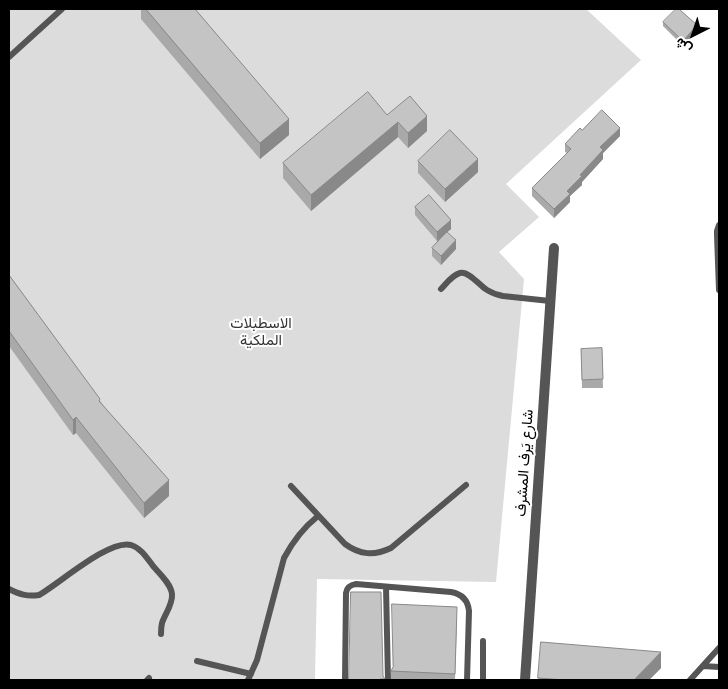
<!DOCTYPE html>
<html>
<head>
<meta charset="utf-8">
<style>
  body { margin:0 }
  #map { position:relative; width:728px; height:689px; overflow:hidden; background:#fff; font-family:"Space Grotesk",Vazirmatn,sans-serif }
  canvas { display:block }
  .frame { position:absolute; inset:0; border:10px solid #000; pointer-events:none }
  .north { position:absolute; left:668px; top:10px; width:50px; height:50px; -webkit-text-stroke:4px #fff; paint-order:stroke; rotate:221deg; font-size:14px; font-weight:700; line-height:20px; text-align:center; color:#000 }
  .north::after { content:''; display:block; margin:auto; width:18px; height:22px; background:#000; clip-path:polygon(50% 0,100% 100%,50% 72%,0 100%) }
</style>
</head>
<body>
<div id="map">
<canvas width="728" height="689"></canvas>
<div class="frame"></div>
<div class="north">ش</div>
</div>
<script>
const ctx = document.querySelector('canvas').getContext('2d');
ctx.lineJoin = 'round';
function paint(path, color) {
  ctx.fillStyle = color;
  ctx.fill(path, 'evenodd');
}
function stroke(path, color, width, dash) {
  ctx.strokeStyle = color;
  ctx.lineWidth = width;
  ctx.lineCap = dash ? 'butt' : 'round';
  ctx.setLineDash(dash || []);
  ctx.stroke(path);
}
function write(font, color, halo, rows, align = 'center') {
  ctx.font = font + ' "Space Grotesk",Vazirmatn,sans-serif';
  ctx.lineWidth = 4;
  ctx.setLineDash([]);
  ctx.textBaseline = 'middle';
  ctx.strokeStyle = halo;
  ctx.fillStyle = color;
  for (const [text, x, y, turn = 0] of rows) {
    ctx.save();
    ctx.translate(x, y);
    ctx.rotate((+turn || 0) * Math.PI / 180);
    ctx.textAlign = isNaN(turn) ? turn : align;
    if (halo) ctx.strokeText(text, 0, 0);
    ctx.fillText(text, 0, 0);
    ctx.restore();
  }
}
const green = new Path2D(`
  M9 9H586L641 60 506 184 539 217 499 252 524 279 496 582 317 579 315 680H9Z`);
const service = new Path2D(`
  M9 57 62 9
  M719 225 717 231V235L719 290
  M441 289C446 284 452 275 460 273 469 271 480 286 487 290 492 293 497 295 503 296L550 301
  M291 486 345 544C360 555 374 556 391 548L466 485
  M386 587 388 680
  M9 589C19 594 27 597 39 595 59 584 109 539 131 545 141 548 147 558 153 566 160 574 171 584 172 594 173 604 165 614 162 623 161 627 161 630 161 634
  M197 661 251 674
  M703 666 719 667
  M147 680 149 678
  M248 680 257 660 284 558C293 541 303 528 318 516
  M345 680 346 593C347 587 350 585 356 584L451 592C462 594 468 600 469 611L467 680
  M483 680V641
  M690 680 719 648`);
const minor = new Path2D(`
  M525 680 554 248`);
const wall = new Path2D(`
  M141 9H195L289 135 260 159 141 19Z
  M663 22 697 30 683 46 663 26Z
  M387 115 427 131 408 148 398 137 311 211 283 178V163Z
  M582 130 620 136 603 153V159L582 182V185L570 196V202L554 218 532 196V188L567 153 565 152V144Z
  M418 161 478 172 445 202 418 173Z
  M415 207 451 229 447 232 456 249 441 265 432 256V248L447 232 437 241 415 215Z
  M9 275 169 496 144 518 76 433 73 435 9 346Z
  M602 348 603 388H582L581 349Z
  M457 620 455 680H391V671Z
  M541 642 661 668 649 680H538Z`);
const shadedWall = new Path2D(`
  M697 25V30L683 46V41Z
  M427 116V131L408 148V133Z
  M289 119V135L260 159V143Z
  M398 122V137L311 211V195Z
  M620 128V136L603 153V159L582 182V185L570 196V202L554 218V209L567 191 580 175 600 147Z
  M478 159V172L445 202V189Z
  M451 220V229L437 241V232Z
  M456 240V249L441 265V256Z
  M76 417V433L73 435V420Z
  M169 480V496L144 518V503Z
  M661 652V668L649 680H634Z`);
const building = new Path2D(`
  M146 9H195L289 119 260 143Z
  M676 9H679L697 25 683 41 663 22Z
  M368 92 387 115 410 96 427 116 408 133 398 122 311 195 283 163Z
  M602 110 620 128 600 147 603 150 580 175 582 176 567 191 570 194 554 209 532 188 571 149 565 144 580 128 582 130Z
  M450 130 478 159 445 189 418 161Z
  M429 195 451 220 437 232 415 207Z
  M447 232 456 240 441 256 432 248Z
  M9 275 100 399 99 401 169 480 144 503 76 417 73 420 9 331Z
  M602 348 603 379 582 380 581 349Z
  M351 592H381L383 676 385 679H380V680H349Z
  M392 604 457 607 455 674 391 671 393 667Z
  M541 642 661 652 634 680H565L538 678Z`);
const parkNames = [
  ["الاسطبلات",261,324],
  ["الملكية",261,341]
];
const streetNames = [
  ["شارع يَرف المشرف",525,463,-86]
];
paint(green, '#dcdcdc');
stroke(service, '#555', 6);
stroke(minor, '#555', 10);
paint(wall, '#a9a9a9');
paint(shadedWall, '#898989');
paint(building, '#c4c4c4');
stroke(building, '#898989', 1);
write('15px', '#333', '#fff', parkNames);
write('15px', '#000', '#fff', streetNames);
</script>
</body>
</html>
